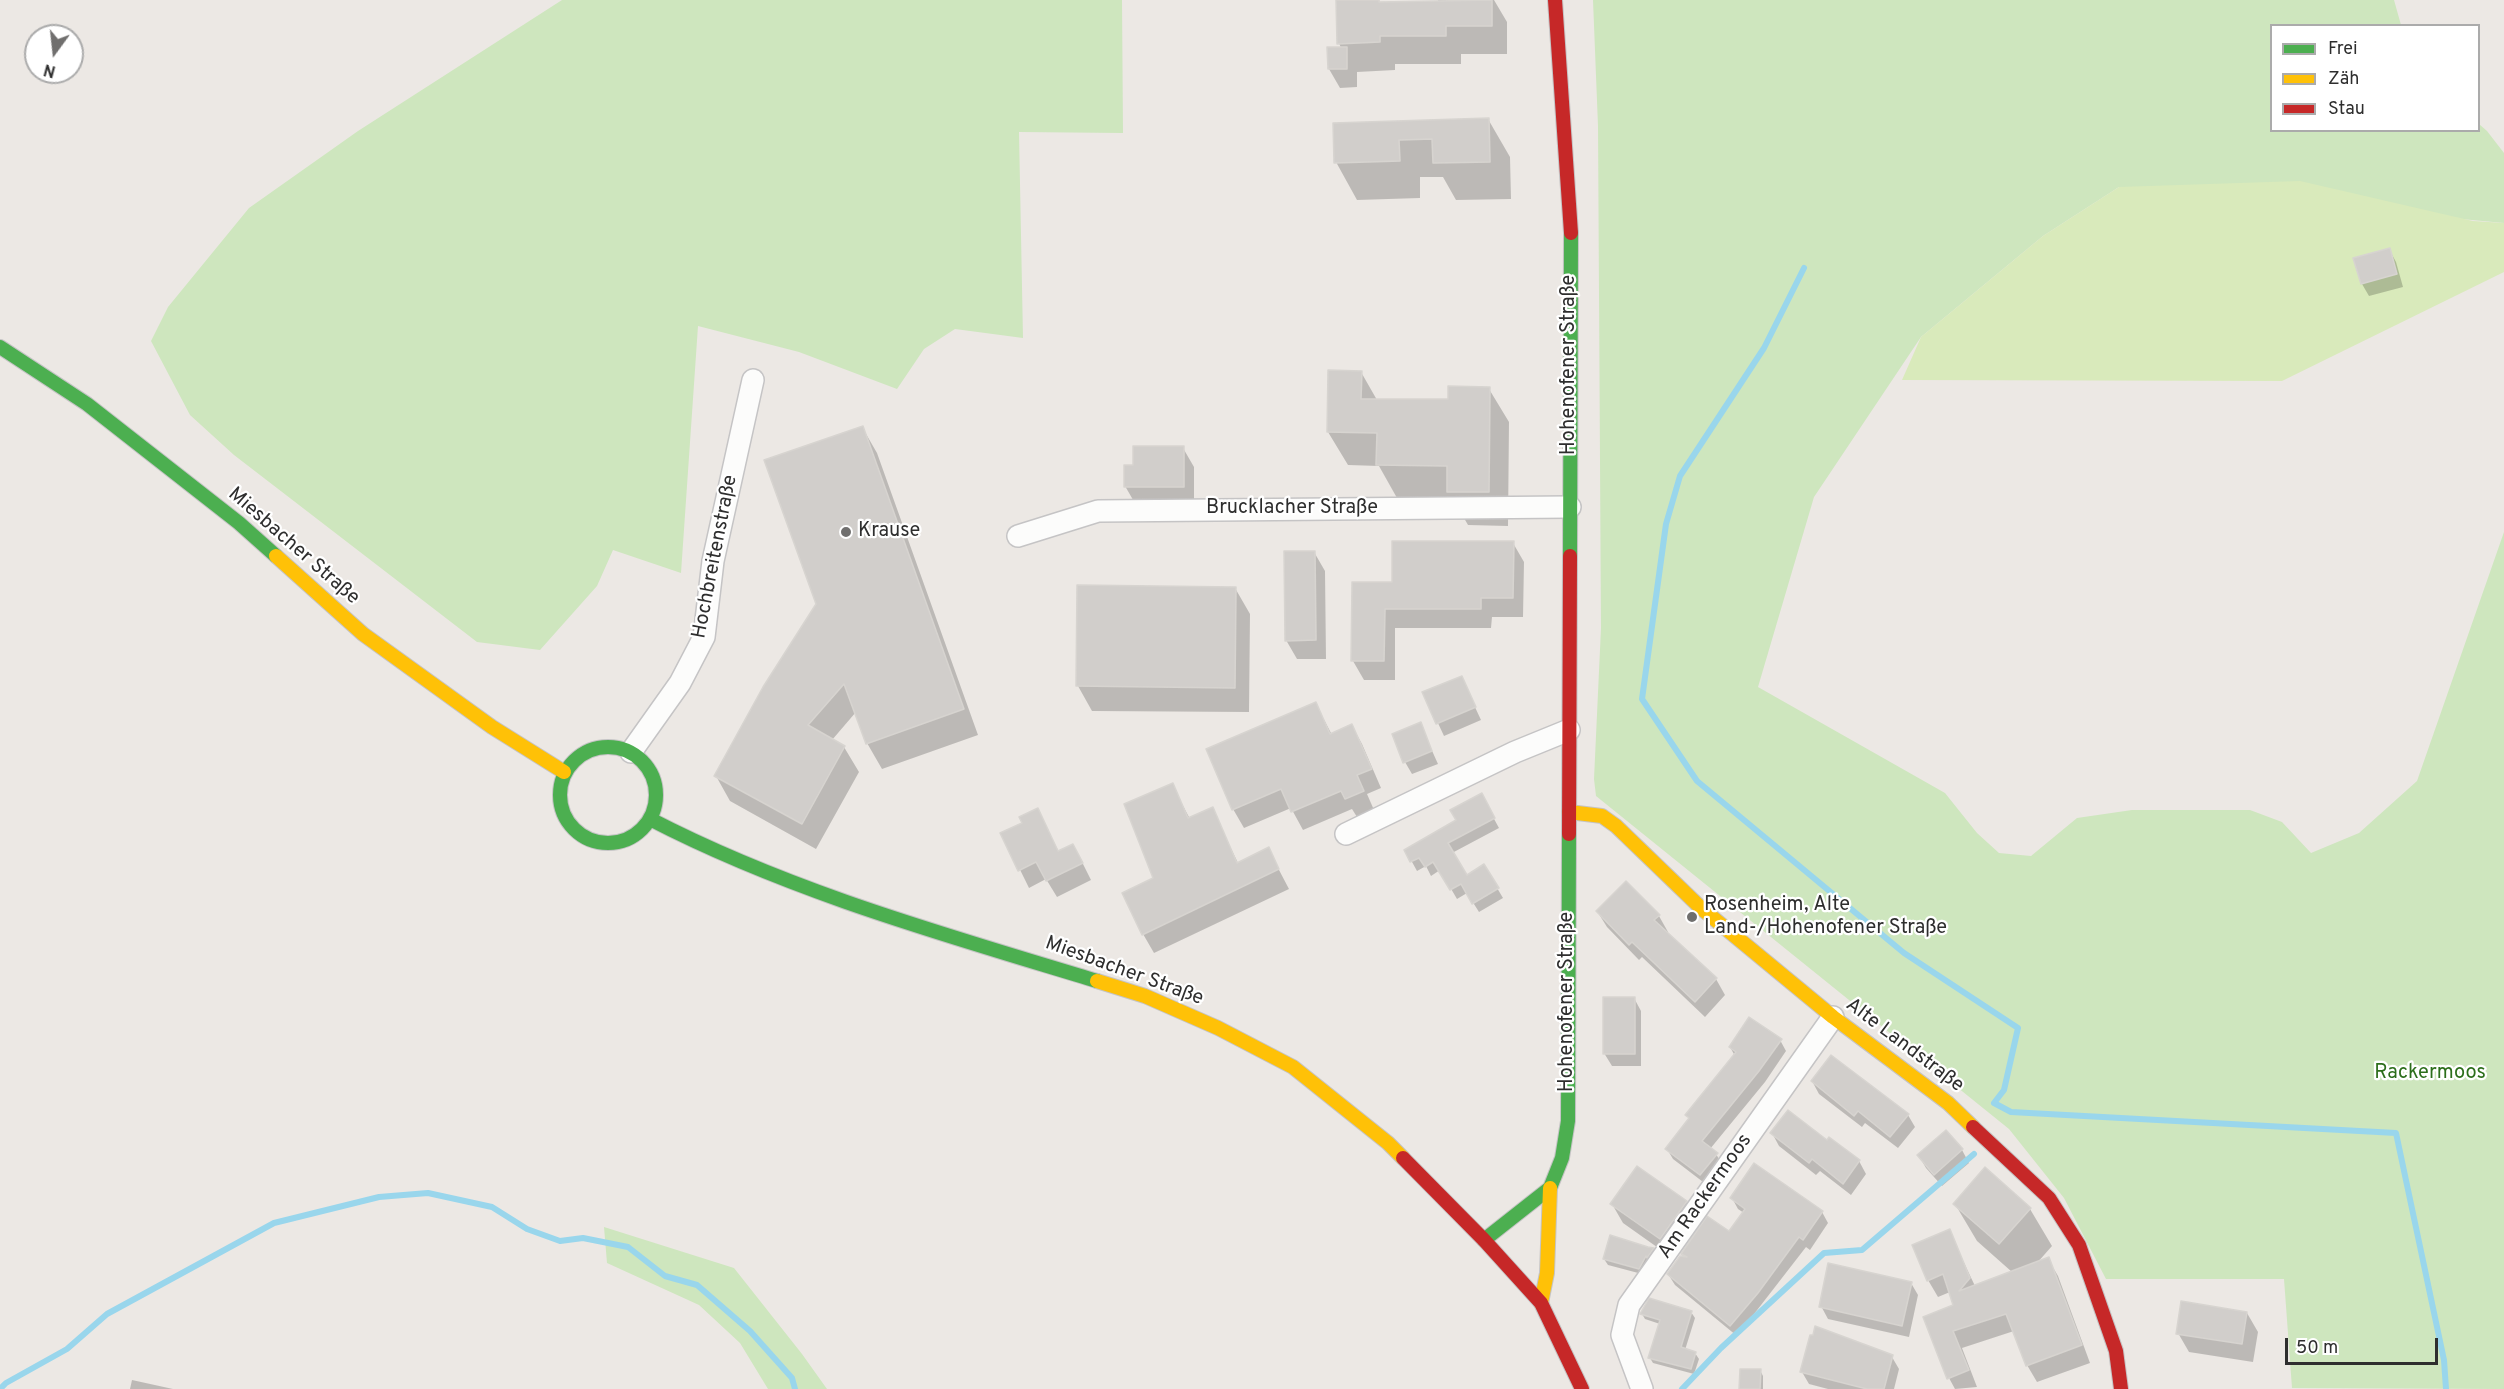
<!DOCTYPE html>
<html>
<head>
<meta charset="utf-8">
<style>
  body { margin:0 }
  #map { position:relative; width:2504px; height:1389px; overflow:hidden; background:#ece8e4; font-family:Overpass,sans-serif }
  canvas { display:block }
  .legend { position:absolute; left:2270px; top:24px; width:210px; height:108px; box-sizing:border-box; background:#fff; border:2px solid #ababab; margin:0; padding:8px 10px; list-style:none; font-size:18px; color:#2e2e2e }
  .legend li { display:flex; align-items:center; gap:12px; height:30px }
  .legend b { width:30px; border:2px solid #ababab }
  .north { position:absolute; left:24px; top:24px; width:60px; height:60px; box-sizing:border-box; background:#fff; border:2px solid #ababab; border-radius:50%; rotate:195deg; font-size:16px; font-weight:700; line-height:24px; text-align:center; color:#2e2e2e }
  .north::after { content:''; display:block; margin:auto; width:21px; height:27px; background:#706f6e; clip-path:polygon(50% 0,100% 100%,50% 72%,0 100%) }
  .scale { position:absolute; left:2285px; top:1338px; width:153px; height:27px; box-sizing:border-box; border:3px solid #2e2e2e; border-top:0; padding-left:8px; font-size:18px; line-height:21px; white-space:nowrap; color:#2e2e2e; -webkit-text-stroke:4px #fff; paint-order:stroke }
</style>
</head>
<body>
<div id="map">
<canvas width="2504" height="1389"></canvas>
<ul class="legend">
<li><b style="height:8px;background:#4caf50"></b>Frei</li>
<li><b style="height:8px;background:#ffc107"></b>Zäh</li>
<li><b style="height:8px;background:#c62828"></b>Stau</li>
</ul>
<div class="north">N</div>
<div class="scale">50 m</div>
</div>
<script>
const ctx = document.querySelector('canvas').getContext('2d');
ctx.lineJoin = 'round';
function paint(path, color) {
  ctx.fillStyle = color;
  ctx.fill(path, 'evenodd');
}
function stroke(path, color, width, dash) {
  ctx.strokeStyle = color;
  ctx.lineWidth = width;
  ctx.lineCap = dash ? 'butt' : 'round';
  ctx.setLineDash(dash || []);
  ctx.stroke(path);
}
function write(font, color, halo, rows, align = 'center') {
  ctx.font = font + ' Overpass,sans-serif';
  ctx.lineWidth = 4.5;
  ctx.setLineDash([]);
  ctx.textBaseline = 'middle';
  ctx.strokeStyle = halo;
  ctx.fillStyle = color;
  for (const [text, x, y, turn = 0] of rows) {
    ctx.save();
    ctx.translate(x, y);
    ctx.rotate((+turn || 0) * Math.PI / 180);
    ctx.textAlign = isNaN(turn) ? turn : align;
    if (halo) ctx.strokeText(text, 0, 0);
    ctx.fillText(text, 0, 0);
    ctx.restore();
  }
}
const green = new Path2D(`
  M562 0H1122L1123 133 1019 132 1023 338 955 329 924 349 897 389 799 352 698 326 681 573 613 550 597 586 540 650 477 642 234 455 190 415 151 341 168 307 249 208 358 131Z
  M1593 0H2394L2401 25 2272 26V130H2478L2479 124 2487 131 2504 153V223L2119 187 2043 236 1921 337 1814 497 1758 687 1945 793 1977 833 1999 853 2031 856 2077 818 2132 810H2250L2282 822 2311 853 2359 833 2417 781 2504 532V1389L2292 1388 2284 1279H2106L2064 1198 2009 1129 1596 796 1594 779 1601 628 1598 126Z
  M604 1227 734 1268 802 1354 827 1389H768L740 1343 699 1305 607 1263Z`);
const pitch = new Path2D(`
  M2300 181 2473 221 2504 223V272L2282 381 1902 380 1921 337 2043 236 2119 187Z`);
const shadow = new Path2D(`
  M1337 0H1379L1381 4H1438V0H1494L1507 22V54H1461V64H1395V70L1357 72V87L1340 88 1329 69 1341 48 1339 43Z
  M1488 119 1510 157 1511 199 1456 200 1443 177H1420V198L1357 200 1336 162 1335 125Z
  M2389 249 2396 262 2403 287 2369 296 2362 284 2355 259Z
  M1361 372 1377 400 1449 401 1489 389 1509 422 1508 526 1468 525 1453 499 1397 498 1379 466 1348 465 1328 432Z
  M862 427 877 453 978 735 882 769 867 743 856 712 832 740 844 747 859 772 816 849 730 801 716 776 818 604Z
  M1183 448 1194 467V505H1136L1125 486 1134 466Z
  M1513 543 1524 562 1523 617H1492L1491 628H1395V680H1364L1353 661 1394 583Z
  M1314 552 1325 571 1326 659H1297L1286 640Z
  M1235 588 1250 614 1249 712 1092 711 1078 686Z
  M1461 677 1481 720 1444 736 1424 693Z
  M1316 704 1332 735 1352 726 1362 744 1381 788 1367 794 1374 810 1357 817 1352 809 1303 830 1291 808 1244 828 1233 809Z
  M1420 724 1438 764 1412 774 1405 762Z
  M1172 785 1190 819 1212 809 1238 863 1268 849 1289 889 1154 953 1143 934Z
  M1481 795 1499 828 1452 853 1466 877 1484 866 1503 898 1479 912 1467 893 1457 899 1440 870 1431 876 1426 866 1417 871 1406 851 1458 820Z
  M1037 810 1059 852 1082 862 1091 880 1057 897 1046 879 1029 888 1002 833 1024 823Z
  M1597 911 1659 916 1668 932 1666 933 1716 979 1725 995 1705 1017 1642 957 1639 960 1607 927Z
  M1634 998 1641 1011V1066H1612L1604 1053Z
  M1780 1040 1786 1051 1765 1082 1710 1149 1716 1154 1722 1164 1707 1185 1673 1159 1667 1149 1689 1119 1687 1115 1735 1056 1730 1047Z
  M1812 1081 1908 1115 1915 1127 1898 1148 1865 1123 1862 1127 1819 1094Z
  M1946 1132 1962 1150 1969 1163 1942 1186 1926 1168 1919 1156Z
  M1772 1133 1827 1142 1859 1161 1866 1174 1851 1195 1820 1171 1816 1175 1779 1146Z
  M1755 1165 1822 1212 1828 1223 1810 1250 1806 1247 1737 1336 1675 1285 1668 1274 1686 1259 1683 1254 1729 1233 1744 1213 1738 1209 1732 1198Z
  M1686 1202 1697 1221 1671 1257 1623 1223 1612 1204Z
  M1955 1204 2030 1209 2052 1246 2037 1263 2048 1259 2058 1276 2090 1363 2037 1382 2027 1365 2014 1331 1962 1348 1977 1387 1955 1389 1949 1378 1955 1306 1950 1292 1938 1297 1928 1280 1949 1231 1975 1286 2012 1272 1977 1241Z
  M1653 1249 1656 1255 1642 1274 1608 1265 1604 1259Z
  M1911 1283 1918 1295 1909 1337 1828 1319 1821 1306Z
  M1691 1312 1695 1318 1685 1350 1695 1353 1699 1359 1694 1374 1653 1363 1650 1358 1660 1324 1645 1319 1642 1314Z
  M2247 1313 2258 1332 2253 1362 2189 1352 2178 1333Z
  M1892 1357 1899 1369 1894 1389H1828L1809 1384 1802 1372Z
  M1760 1370 1763 1376V1389H1741Z
  M132 1380 173 1389H130Z`);
const stream = new Path2D(`
  M1804 268 1764 348 1680 476 1666 524 1642 699 1697 781 1904 953 2018 1028 2004 1090 1994 1103 2011 1112 2396 1133 2444 1360 2446 1389
  M0 1389 6 1383 67 1349 107 1314 274 1223 379 1197 428 1193 492 1207 527 1229 560 1241 583 1238 628 1247 665 1276 697 1285 750 1331 792 1378 795 1389
  M1682 1389 1721 1348 1824 1253 1862 1250 1974 1154`);
const building = new Path2D(`
  M1336 0H1379V2L1492 0V26H1446V36H1380V42L1337 44Z
  M1327 47H1347V69H1328Z
  M1489 118 1490 162 1433 163 1432 139 1399 140 1400 161 1334 163 1333 123Z
  M2390 248 2397 274 2361 284 2353 258Z
  M1328 370 1362 371 1361 399H1448V386L1490 387 1489 492H1447V466L1376 465 1377 433 1327 432Z
  M863 426 964 709 866 744 844 684 808 725 845 746 802 824 714 776 763 687 816 604 764 460Z
  M1133 446H1184V487H1124V465H1133Z
  M1392 541H1514L1513 598H1481V609H1385L1384 661H1351L1352 582H1392Z
  M1284 551H1315L1316 640 1285 641Z
  M1077 585 1236 587 1235 688 1076 686Z
  M1462 676 1476 707 1436 724 1422 692Z
  M1316 702 1330 734 1352 724 1372 769 1357 775 1364 791 1345 799 1341 791 1291 812 1281 789 1232 810 1206 749Z
  M1421 722 1432 751 1403 763 1392 734Z
  M1173 783 1188 818 1213 807 1237 863 1269 847 1279 869 1142 935 1122 893 1153 878 1124 804Z
  M1482 793 1495 818 1448 843 1467 875 1484 864 1499 888 1472 904 1461 884 1450 890 1433 862 1425 867 1419 858 1410 862 1404 850 1456 820 1450 810Z
  M1038 808 1058 851 1073 844 1083 863 1046 881 1036 862 1018 871 1000 833 1022 823 1019 817Z
  M1626 881 1660 915 1654 920 1717 978 1695 1002 1632 942 1629 945 1596 911Z
  M1603 997H1635V1054H1603Z
  M1749 1017 1782 1039 1759 1071 1702 1141 1718 1153 1700 1175 1665 1149 1689 1118 1685 1115 1736 1052 1729 1047Z
  M1831 1055 1909 1114 1890 1137 1858 1111 1854 1116 1811 1081Z
  M1788 1110 1827 1140 1829 1137 1860 1160 1843 1184 1812 1159 1809 1163 1770 1133Z
  M1946 1130 1963 1149 1934 1175 1917 1155Z
  M1754 1163 1823 1211 1803 1240 1799 1237 1758 1293 1730 1326 1667 1274 1680 1256 1687 1257 1681 1254 1707 1216 1729 1231 1745 1209 1730 1198Z
  M1637 1166 1687 1201 1660 1239 1610 1204Z
  M1985 1167 2031 1208 1999 1244 1953 1204Z
  M1950 1229 1970 1278 1959 1291 2049 1257 2082 1345 2026 1366 2006 1314 1953 1331 1969 1370 1947 1379 1923 1317 1953 1305 1943 1274 1927 1281 1912 1245Z
  M1610 1235 1648 1247 1654 1248 1647 1258 1646 1256 1639 1269 1603 1259Z
  M1828 1263 1912 1282 1902 1326 1819 1307Z
  M1649 1298 1692 1311 1681 1347 1696 1352 1691 1369 1648 1358 1660 1320 1640 1314Z
  M2181 1301 2247 1312 2242 1344 2176 1334Z
  M1815 1326 1893 1355 1884 1389H1867L1800 1372 1810 1335H1813Z
  M1740 1369H1761L1760 1389H1739Z`);
const street = new Path2D(`
  M1018 536 1098 511 1570 507
  M631 752 680 683 704 637 713 561 753 380
  M1346 834 1515 752 1569 730
  M1642 1389 1622 1335 1629 1305 1833 1017`);
const fast = new Path2D(`
  M0 347 87 404 239 523 276 556
  M1570 556 1571 233
  M560 795a48 48 0 1 1 96 0a48 48 0 1 1-96 0Z
  M650 819C791 892 946 935 1097 981
  M1484 1240 1550 1188 1562 1158 1568 1121 1569 834`);
const slow = new Path2D(`
  M276 556 363 634 492 727 564 772
  M1569 812 1602 816 1616 826 1701 908 1833 1017 1948 1103 1973 1127
  M1097 981 1145 996 1218 1028 1293 1067 1388 1143 1403 1158
  M1541 1303 1547 1273 1550 1188`);
const jam = new Path2D(`
  M1555 0 1571 233
  M1569 834 1570 556
  M1973 1127 2049 1198 2079 1245 2116 1351 2121 1389
  M1403 1158 1484 1240 1541 1303 1582 1389`);
const markers = [
  [846,532,6,"#706f6e"],
  [1692,917,6,"#706f6e"]
];
const streetNames = [
  ["Hohenofener Straße",1570,365,-90],
  ["Brucklacher Straße",1292,509],
  ["Miesbacher Straße",293,547,41],
  ["Hochbreitenstraße",716,557,-79],
  ["Miesbacher Straße",1124,972,20],
  ["Hohenofener Straße",1568,1002,-90],
  ["Alte Landstraße",1904,1046,37],
  ["Am Rackermoos",1706,1197,-55]
];
const poiNames = [
  ["Krause",858,532],
  ["Rosenheim, Alte",1704,906],
  ["Land-/Hohenofener Straße",1704,929]
];
const parkNames = [
  ["Rackermoos",2430,1074]
];
paint(green, '#cee6be');
paint(pitch, '#d9eabb');
paint(shadow, '#0003');
stroke(stream, '#99d6ec', 6);
paint(building, '#d1cecb');
stroke(building, '#d7d4d0', 1.5);
stroke(street, '#c5c4c5', 24);
stroke(fast, '#c5c4c5', 16);
stroke(slow, '#c5c4c5', 16);
stroke(jam, '#c5c4c5', 16);
stroke(street, '#fcfcfb', 21);
stroke(fast, '#4caf50', 14);
stroke(slow, '#ffc107', 14);
stroke(jam, '#c62828', 14);
for (const [x, y, r, color] of markers) {
  const dot = new Path2D();
  dot.arc(x, y, r, 0, 2 * Math.PI);
  ctx.fillStyle = color;
  ctx.fill(dot);
  stroke(dot, '#fff', 2);
}
write('20px', '#2e2e2e', '#fff', streetNames);
write('20px', '#2e2e2e', '#fff', poiNames, 'left');
write('20px', '#2c6e1b', '#fff', parkNames);
</script>
</body>
</html>
